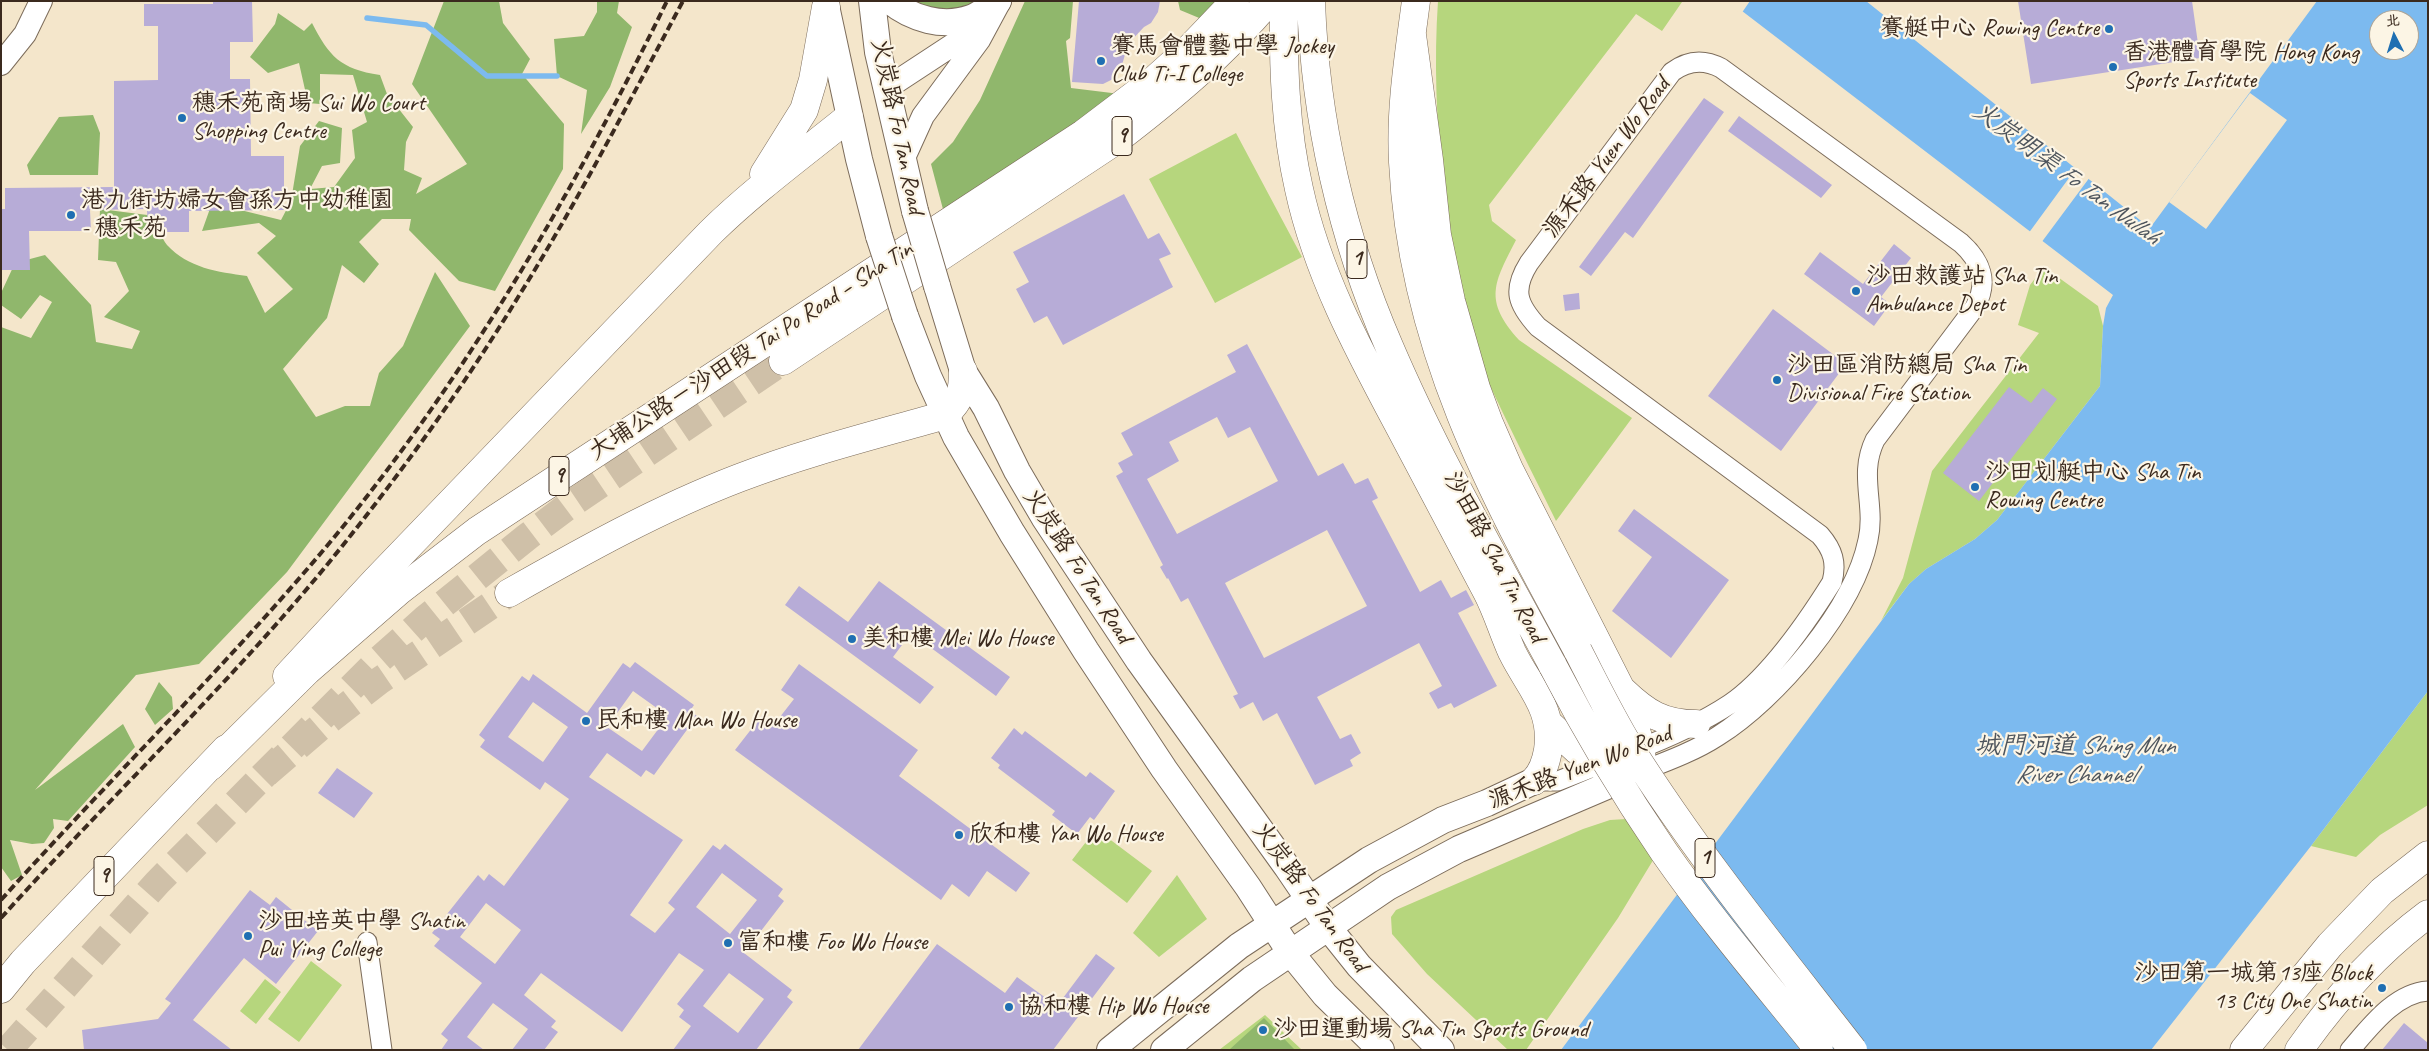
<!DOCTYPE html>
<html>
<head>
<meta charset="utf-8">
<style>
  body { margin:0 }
  #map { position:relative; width:2429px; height:1051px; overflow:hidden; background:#f4e6cb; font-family:Caveat,"LXGW WenKai TC",sans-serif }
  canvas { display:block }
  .frame { position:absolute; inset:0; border:2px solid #3b2a1e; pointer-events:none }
  .north { position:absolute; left:2369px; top:10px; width:50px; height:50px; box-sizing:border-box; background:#fcf5e5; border:1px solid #afa495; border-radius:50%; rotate:355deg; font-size:14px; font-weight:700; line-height:20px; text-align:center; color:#3b2a1e }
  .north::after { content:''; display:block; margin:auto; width:18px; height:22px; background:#1f6fb2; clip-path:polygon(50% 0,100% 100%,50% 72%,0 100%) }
</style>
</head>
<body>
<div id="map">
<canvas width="2429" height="1051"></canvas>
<div class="frame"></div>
<div class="north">北</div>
</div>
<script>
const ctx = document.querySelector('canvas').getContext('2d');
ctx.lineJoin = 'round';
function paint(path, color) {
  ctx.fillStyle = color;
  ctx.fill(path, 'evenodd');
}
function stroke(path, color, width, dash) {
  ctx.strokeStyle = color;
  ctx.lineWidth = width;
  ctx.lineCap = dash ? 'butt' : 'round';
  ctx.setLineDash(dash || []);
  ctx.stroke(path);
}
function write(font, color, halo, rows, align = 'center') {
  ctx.font = font + ' Caveat,"LXGW WenKai TC",sans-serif';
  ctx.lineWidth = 4.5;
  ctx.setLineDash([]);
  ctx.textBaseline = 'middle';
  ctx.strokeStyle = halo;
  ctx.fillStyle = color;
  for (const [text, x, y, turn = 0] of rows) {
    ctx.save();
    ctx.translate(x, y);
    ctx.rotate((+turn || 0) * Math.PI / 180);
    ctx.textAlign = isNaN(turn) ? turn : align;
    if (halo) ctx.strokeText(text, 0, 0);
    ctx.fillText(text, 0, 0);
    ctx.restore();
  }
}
const green = new Path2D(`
  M1438 1 1682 2 1662 31 1636 14 1489 205 1492 221 1516 240C1494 283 1483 300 1519 340L1632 418 1556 521C1538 484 1519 447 1501 409 1495 395 1487 382 1483 367 1446 255 1430 119 1438 1Z
  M1236 133 1302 257 1215 303 1149 179Z
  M2044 267 2098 306 2103 326 2100 386 1997 520 1975 539 1926 569 1909 584 1881 621 1903 578 1932 471 2039 333 2018 325 2030 285Z
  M2428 691V805L2380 835 2356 857 2311 846Z
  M1626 819 1655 857 1618 918 1526 1050H1508L1427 974 1392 934 1391 917 1396 910 1583 829 1610 820Z
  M1096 829 1152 871 1127 903 1072 860Z
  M1177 875 1207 919 1159 957 1133 933Z
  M311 961 342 985 299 1042 268 1019Z
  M265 979 281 992 256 1024 240 1011Z
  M1265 1015 1302 1050H1219Z`);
const forest = new Path2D(`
  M444 1H499L503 23 530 59 522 74 564 124 563 169 495 291 459 281 409 230 411 219H382L359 242 379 264 364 283 342 265 327 318 283 369 316 417 345 406H370L379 373 403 346 435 272 470 326 287 572 199 664 136 675 35 790 123 724 135 747 68 821 53 819 54 828 44 843 32 844 10 840 22 875 11 881 1 867V327L31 338 52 302 40 295 21 319 1 305V293L15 263 45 255 91 305 96 342 132 349 140 331 104 317 129 291 116 262 98 260 100 209 155 216C158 225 161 238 167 245 188 268 218 272 247 276L265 313 293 289 257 253 276 236 259 223 202 231 212 203 281 220 291 201 300 146 319 121 342 128 340 163 322 166 310 189 334 187 355 158 352 130 367 122 353 75 320 74V104L308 103 299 63 268 73 250 57 275 24 278 13 304 31 312 23C329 56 340 69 380 75L387 94 413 127 406 142 404 170 422 178 416 194 467 164 412 84Z
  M597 1H619L617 13 632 27 610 87 581 134 587 90 557 76 554 39 584 36 597 12Z
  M913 1H977C957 12 932 16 913 1Z
  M1025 1H1073L1070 38 1066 41 1071 88 1120 94 944 213 931 164 953 142 980 100Z
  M1178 1H1218L1204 20 1180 10Z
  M93 115 100 133 98 175H30L27 165 59 117Z
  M159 682 172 697 173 709 155 725 145 709Z
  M1264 1018 1295 1050H1229Z`);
const water = new Path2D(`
  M1729 1H1866L2150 228 2317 1H2428V691L2311 846 2151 1050H1561L1909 584 1926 569 1975 539 1997 520 2100 386 2103 326 2106 308 2113 295ZM2379 20H2409V50H2379Z`);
const pier = new Path2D(`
  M1726 1H1750L1741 14Z
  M2250 93 2287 120 2206 229 2169 202Z
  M2077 167 2090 177 2041 243 2028 234Z`);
const stream = new Path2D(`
  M367 18 426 25 487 76H557`);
const building = new Path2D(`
  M213 1H252L253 42H230V79H250L251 156H284V210L189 211V232H148L147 209 90 210 91 231H29L30 270H1V209H5V188L114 187V81L158 80V26H144V4H213Z
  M1079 1H1160L1158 12 1151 23 1144 27 1128 44 1122 65 1113 79 1103 84 1072 82Z
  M2018 1H2192L2200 58 2031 84Z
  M1704 98 1724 112 1633 238 1625 232 1591 276 1579 267Z
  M1739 116 1832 185 1821 198 1728 131Z
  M1124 194 1148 239 1159 233 1171 254 1159 259 1173 287 1063 345 1047 316 1034 323 1016 289 1029 282 1013 252Z
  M1894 244 1911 258 1881 297 1890 304 1874 326 1804 274 1820 252 1863 284Z
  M1579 293 1580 309 1565 311 1563 295Z
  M1773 309 1846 364 1781 451 1708 396Z
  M1247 344 1318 476 1343 463 1355 484 1368 478 1378 498 1372 501 1420 592 1441 580 1451 598 1466 590 1474 605 1458 613 1497 686 1454 708 1451 703 1438 709 1429 693 1442 686 1419 643 1317 697 1340 739 1351 734 1361 753 1350 760 1353 766 1315 785 1277 713 1263 721 1253 702 1240 709 1233 696 1238 694 1188 598 1181 602 1168 578 1167 579 1160 567 1163 565 1116 476 1123 472 1118 463 1133 455 1121 433 1236 372 1227 355ZM1217 417 1228 438 1250 427 1278 481 1177 534 1147 479 1179 461 1169 442ZM1327 530 1367 606 1264 658 1225 583Z
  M2009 387 2031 403 2043 388 2057 399 1979 501 1943 473Z
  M1634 509 1729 580 1671 658 1612 611 1652 557 1618 531Z
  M879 581 1010 677 996 696 911 633 893 657 934 687 920 704 785 605 799 586 848 622Z
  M635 662 694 705 690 711 697 716 654 775 646 770 641 777 607 753 589 777 683 840 630 915 655 933 675 909 668 903 713 845 720 850 725 844 783 889 778 896 784 901 744 953 792 990 787 997 793 1002 756 1050H673L691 1026 679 1017 684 1010 677 1004 704 970 679 953 622 1032 541 973 524 995 556 1021 551 1027 558 1032 544 1050H512L528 1029 493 1003 467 1037 484 1050H441L448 1040 441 1034 482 983 434 946 440 939 432 933 478 875 484 881 489 874 504 886 569 799 545 782 540 790 480 747 485 740 479 735 522 676 529 681 533 674 587 713 623 663 630 668ZM633 691 668 716 642 751 607 727ZM533 702 568 727 543 762 508 737ZM722 873 757 900 730 934 696 907ZM486 903 521 930 495 964 460 937ZM729 973 764 999 738 1033 703 1006Z
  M799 664 918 750 899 776 1030 873 1016 892 987 871 969 897 952 884 941 900 735 750 763 714 776 722 794 699 781 690Z
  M1014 728 1022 735 1025 731 1086 777 1090 772 1115 791 1094 820 1090 817 1077 834 1052 815 1055 811 998 768 1000 765 991 758Z
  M337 768 373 793 354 818 318 793Z
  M250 890 270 905 276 897 318 931 276 984 244 958 193 1020 232 1050H84L82 1030 158 1019 171 1003 165 999Z
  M937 944 1005 993 1017 977 1057 1006 1096 954 1115 968 1053 1050H858Z
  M2404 1023 2428 1043V1050H2382Z`);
const trunkTunnel = new Path2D(`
  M8 1050 157 883 262 777 320 727 379 681 509 593`);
const motorwayTunnel = new Path2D(`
  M262 777 380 659 425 619 527 537 568 506 783 361`);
const minor = new Path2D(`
  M1631 752C1665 739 1700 724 1730 704 1769 677 1807 622 1832 582 1837 563 1833 550 1820 535L1538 327C1517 304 1512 290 1529 263L1672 72C1688 60 1704 59 1721 68L1961 243C1981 261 1989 282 1975 307L1875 440C1858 475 1876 505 1868 540 1854 609 1777 699 1718 736 1695 751 1668 761 1642 771
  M1534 781H1558L1606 762
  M367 942 382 1050
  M2350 1050C2370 1027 2395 993 2428 991`);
const tertiary = new Path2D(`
  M1 64 25 34 41 1
  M887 88 986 23
  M903 160 923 116 979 40 1000 1`);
const secondary = new Path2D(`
  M872 1 878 52 915 211
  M890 1C912 19 943 28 971 18 980 15 989 7 998 1
  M826 6 859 159 879 236
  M937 286 963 371 986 408 1017 471 1044 517 1139 661 1287 867 1327 926 1359 966 1441 1050
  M905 316 928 376 956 437 1012 533 1086 651 1164 769 1248 887 1290 952 1325 995 1381 1050
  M1110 1050 1239 946 1369 860 1443 820 1487 803 1534 781
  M1164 1050 1252 979 1388 887 1459 849 1637 773`);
const primary = new Path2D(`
  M2244 1050 2330 945 2382 891 2428 855
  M2299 1050C2335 999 2378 951 2428 914`);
const trunk = new Path2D(`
  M764 174 804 110 813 80 826 7
  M509 593C583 551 658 509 739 478 806 452 875 435 945 415 960 400 963 393 963 371
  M287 676 376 580 711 232C754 190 802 155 849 117
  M1 989 23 962 226 749`);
const motorway = new Path2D(`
  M1284 1C1283 64 1285 128 1299 189 1317 272 1357 347 1397 422 1427 478 1457 535 1487 592 1497 611 1503 632 1512 652 1529 687 1554 708 1548 750 1546 762 1543 772 1534 781
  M1311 1C1315 119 1342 238 1389 346 1436 456 1496 560 1553 666
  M1416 1C1409 55 1400 108 1403 162 1412 347 1492 493 1578 651
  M1412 35 1429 160 1437 235 1451 301 1476 388 1489 423 1509 469 1629 705 1641 748 1642 771
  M783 361 1115 141C1170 99 1224 54 1269 1
  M1623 691C1646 713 1663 724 1696 724
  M1549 724 1577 750 1620 779
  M211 766 307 671 399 591 477 531 1083 134 1153 81 1191 47 1235 1`);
const rail = new Path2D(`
  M1 900C113 775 234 659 341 529 472 368 576 187 667 1
  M1 918C117 789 244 671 351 535 412 458 469 378 520 294 579 199 630 100 683 1`);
const secondaryBridge = new Path2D(`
  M915 211 937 286
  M879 236 905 316`);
const motorwayBridge = new Path2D(`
  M1578 651C1595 684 1611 717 1630 748 1697 854 1776 951 1853 1050
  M1553 666C1586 730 1623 792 1664 852 1712 921 1767 985 1819 1050`);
const markers = [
  [2109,29,5,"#1f6fb2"],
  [1101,61,5,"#1f6fb2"],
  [2113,67,5,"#1f6fb2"],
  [182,118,5,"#1f6fb2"],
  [71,215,5,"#1f6fb2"],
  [1856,291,5,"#1f6fb2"],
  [1777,380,5,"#1f6fb2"],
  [1975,487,5,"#1f6fb2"],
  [852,639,5,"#1f6fb2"],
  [586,721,5,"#1f6fb2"],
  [959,835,5,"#1f6fb2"],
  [248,936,5,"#1f6fb2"],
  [728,943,5,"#1f6fb2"],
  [2382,988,5,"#1f6fb2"],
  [1009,1007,5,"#1f6fb2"],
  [1263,1030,5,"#1f6fb2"]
];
const shields = [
  [1122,136,20],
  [1357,259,20],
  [559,476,20],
  [1705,858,20],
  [104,876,20]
];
const shieldNames = [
  ["9",1122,136],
  ["1",1357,259],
  ["9",559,476],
  ["1",1705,858],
  ["9",104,876]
];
const poiNames = [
  ["賽艇中心 Rowing Centre",2099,29,"right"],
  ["賽馬會體藝中學 Jockey",1111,47],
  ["Club Ti-I College",1111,75],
  ["香港體育學院 Hong Kong",2123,53],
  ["Sports Institute",2123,81],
  ["穗禾苑商場 Sui Wo Court",192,104],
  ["Shopping Centre",192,132],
  ["港九街坊婦女會孫方中幼稚園",81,201],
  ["- 穗禾苑",81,229],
  ["沙田救護站 Sha Tin",1866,277],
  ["Ambulance Depot",1866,305],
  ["沙田區消防總局 Sha Tin",1787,366],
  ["Divisional Fire Station",1787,394],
  ["沙田划艇中心 Sha Tin",1985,473],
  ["Rowing Centre",1985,501],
  ["美和樓 Mei Wo House",862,639],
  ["民和樓 Man Wo House",596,721],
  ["欣和樓 Yan Wo House",969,835],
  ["沙田培英中學 Shatin",258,922],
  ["Pui Ying College",258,950],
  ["富和樓 Foo Wo House",738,943],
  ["沙田第一城第13座 Block",2372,974,"right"],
  ["13 City One Shatin",2372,1002,"right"],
  ["協和樓 Hip Wo House",1019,1007],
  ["沙田運動場 Sha Tin Sports Ground",1273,1030]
];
const streetNames = [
  ["火炭路 Fo Tan Road",897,126,78],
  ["源禾路 Yuen Wo Road",1607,158,-53],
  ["大埔公路－沙田段 Tai Po Road – Sha Tin",751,351,-33],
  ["沙田路 Sha Tin Road",1494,557,62],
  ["火炭路 Fo Tan Road",1077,566,57],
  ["源禾路 Yuen Wo Road",1580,768,-21],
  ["火炭路 Fo Tan Road",1310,897,54]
];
const waterNames = [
  ["火炭明渠 Fo Tan Nullah",2066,174,36],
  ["城門河道 Shing Mun",2075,746],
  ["River Channel",2075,775]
];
paint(green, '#b6d67d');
paint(forest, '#90b76c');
paint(water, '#7cbaef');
paint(pier, '#f4e6cb');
stroke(stream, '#7cbaef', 5.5);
paint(building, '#b7acd7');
stroke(trunkTunnel, '#cfc0a8', 28, [28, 14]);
stroke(motorwayTunnel, '#cfc0a8', 28, [28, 14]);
stroke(minor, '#7c6c5b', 21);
stroke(tertiary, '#7c6c5b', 24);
stroke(secondary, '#7c6c5b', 28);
stroke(primary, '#7c6c5b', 29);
stroke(trunk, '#7c6c5b', 29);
stroke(motorway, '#7c6c5b', 29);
stroke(minor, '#fff', 19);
stroke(tertiary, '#fff', 22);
stroke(secondary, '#fff', 26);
stroke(primary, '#fff', 28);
stroke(trunk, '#fff', 28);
stroke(motorway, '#fff', 28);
stroke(rail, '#3b2a1e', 4, [8, 4]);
stroke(secondaryBridge, '#7c6c5b', 28, []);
stroke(motorwayBridge, '#7c6c5b', 29, []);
stroke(secondaryBridge, '#fff', 26);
stroke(motorwayBridge, '#fff', 28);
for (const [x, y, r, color] of markers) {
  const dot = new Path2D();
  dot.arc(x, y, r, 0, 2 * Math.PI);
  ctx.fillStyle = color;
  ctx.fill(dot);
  stroke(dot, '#fcf5e5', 2);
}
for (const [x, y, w] of shields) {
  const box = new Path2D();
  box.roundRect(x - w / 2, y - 19.5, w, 39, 4);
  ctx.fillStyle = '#fcf5e5';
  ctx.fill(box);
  stroke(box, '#3b2a1e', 1);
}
write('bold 22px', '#3b2a1e', null, shieldNames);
write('24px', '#3b2a1e', '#fcf5e5', poiNames, 'left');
write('24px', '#3b2a1e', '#fcf5e5', streetNames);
write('italic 25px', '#4e555d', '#fcf5e5', waterNames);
</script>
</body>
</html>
